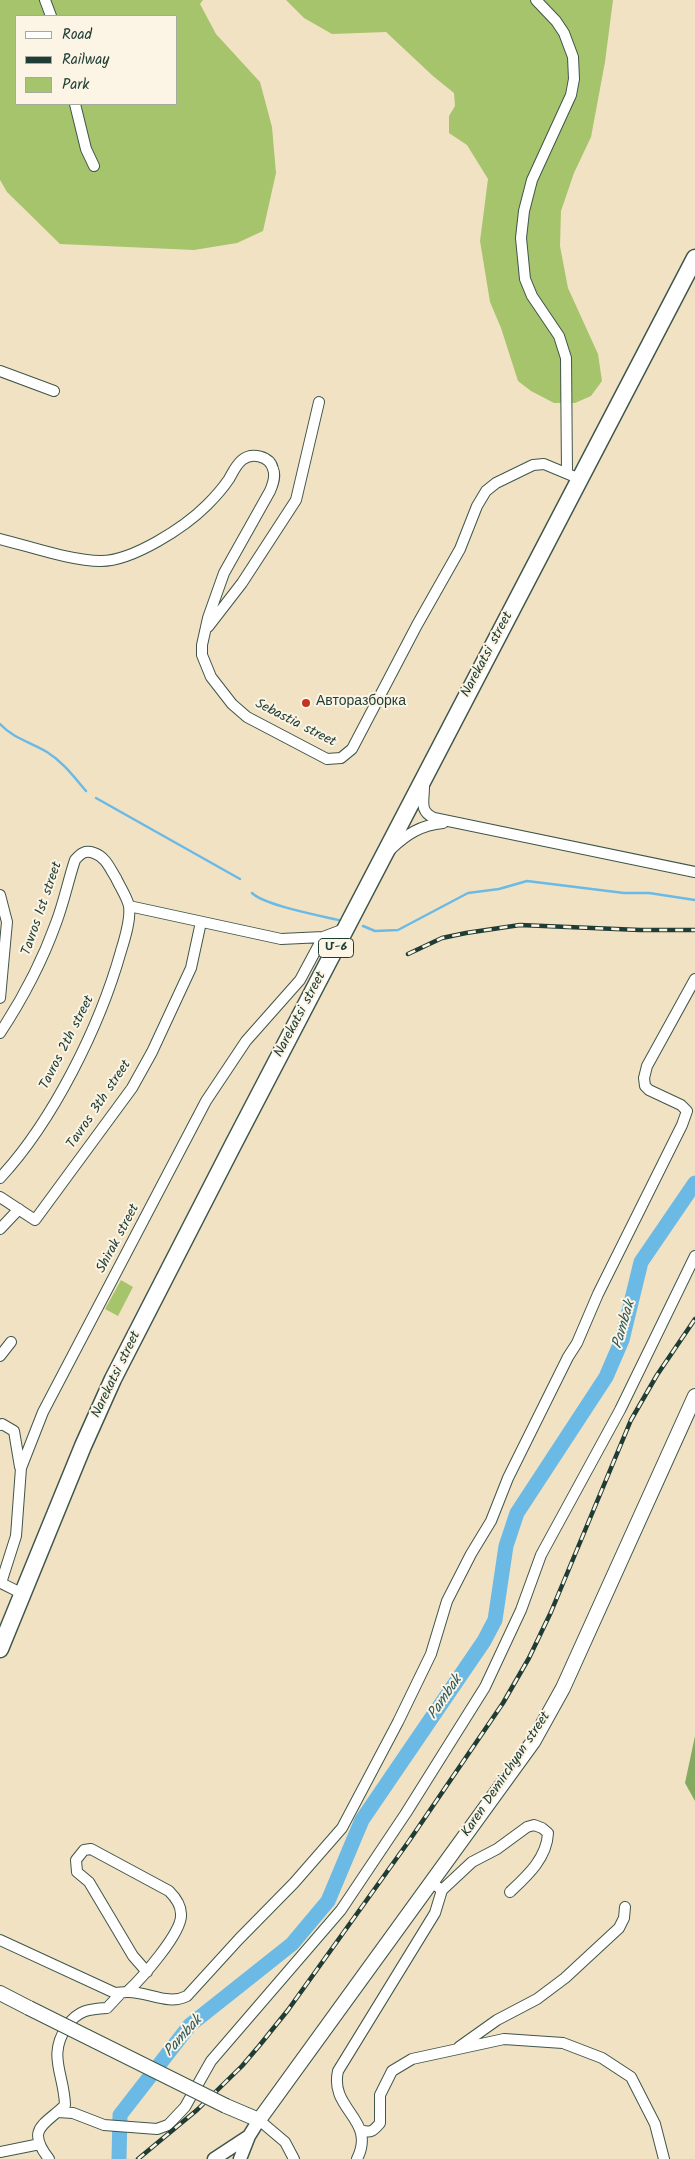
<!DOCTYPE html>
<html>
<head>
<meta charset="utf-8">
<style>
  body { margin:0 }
  #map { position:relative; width:695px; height:2159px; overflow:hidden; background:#f2e2c4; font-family:Kalam,sans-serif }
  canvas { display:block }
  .legend { position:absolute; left:15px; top:15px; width:162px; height:90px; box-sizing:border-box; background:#fcf5e5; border:1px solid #a4ab9e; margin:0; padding:6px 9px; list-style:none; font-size:15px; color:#1f3d34 }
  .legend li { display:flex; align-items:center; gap:10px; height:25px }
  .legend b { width:25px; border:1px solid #a4ab9e }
</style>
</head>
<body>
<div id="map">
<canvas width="695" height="2159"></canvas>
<ul class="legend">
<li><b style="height:6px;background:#fff"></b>Road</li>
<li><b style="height:6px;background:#1f3d34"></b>Railway</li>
<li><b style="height:14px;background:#a6c46c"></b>Park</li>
</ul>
</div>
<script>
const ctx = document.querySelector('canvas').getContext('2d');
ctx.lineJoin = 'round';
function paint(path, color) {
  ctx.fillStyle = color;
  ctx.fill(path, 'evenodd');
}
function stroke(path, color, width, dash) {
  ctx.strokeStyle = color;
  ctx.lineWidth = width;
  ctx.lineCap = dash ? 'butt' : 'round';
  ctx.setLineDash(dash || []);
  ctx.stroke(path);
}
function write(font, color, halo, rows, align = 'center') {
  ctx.font = font + ' Kalam,"Noto Sans Armenian",sans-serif';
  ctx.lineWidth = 4;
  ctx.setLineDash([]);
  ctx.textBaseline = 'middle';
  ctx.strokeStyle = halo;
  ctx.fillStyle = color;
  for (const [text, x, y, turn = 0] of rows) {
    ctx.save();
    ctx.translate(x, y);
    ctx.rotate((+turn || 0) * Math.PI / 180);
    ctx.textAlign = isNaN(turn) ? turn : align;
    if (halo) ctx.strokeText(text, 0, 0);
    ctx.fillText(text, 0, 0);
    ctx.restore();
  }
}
const green = new Path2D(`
  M0 0H203L200 4 216 34 260 82 272 127 276 173 263 231 237 243 194 250 60 244 7 192 0 180ZM16 16H176V104H16Z
  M286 0H613L605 62 591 137 574 173 561 211 560 246 568 288 598 354 602 381 591 396 575 403H554L531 391 518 381 501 328 490 302 480 241 488 179 467 145 449 133V116L455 106 454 93 433 76 386 32 332 34 304 18Z
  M121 1280 133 1287 118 1316 105 1309Z`);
const forest = new Path2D(`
  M695 1736V1801L685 1783Z`);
const stream = new Path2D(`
  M0 724C13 738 30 742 47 752 63 762 74 777 86 791
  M96 798 240 879
  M252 893C266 906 322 916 343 921
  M363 926 375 931 398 930 468 893 499 889 527 881 624 893H649L695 900`);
const river = new Path2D(`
  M119 2159 120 2115 190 2025 292 1944 328 1901 362 1820 484 1641 495 1620 506 1546 517 1513 606 1377 622 1340 641 1262 695 1183`);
const minor = new Path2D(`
  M45 0 51 16
  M536 0 556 21 564 33 573 57 574 79 571 95 532 180 524 211 521 238 525 279 532 296 559 336 566 358 567 473
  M75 104 86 149 94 166
  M0 371 54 391
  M0 539C29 546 71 561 101 561 133 561 185 527 207 505 215 497 223 488 229 479 233 472 236 465 242 460 252 452 270 456 273 469 276 476 273 484 270 491L224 573 208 618 202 645V655L211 677 232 704 247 717 327 759 341 758 352 749 417 625 460 549 477 506 486 491 496 483 533 465 544 464 580 479
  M208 627 242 583 296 500 319 402
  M424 787C424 801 419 811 434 818L695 872
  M391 849C407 834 421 825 443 823
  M0 895 7 922 0 998
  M129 906 281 939 323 937
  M0 1033C23 998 42 962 56 923 64 902 68 881 75 860 81 853 85 850 94 853 106 857 110 869 116 878 120 887 127 897 129 906 131 919 125 938 121 951 100 1026 53 1121 0 1178
  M0 1197 35 1220 132 1088 152 1052 191 968 201 922
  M0 1229 19 1209
  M0 1356 11 1342
  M0 1425 2 1424 14 1431 20 1467
  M23 1594 1 1583 16 1536 21 1468 43 1412 206 1101 246 1041 300 980 323 937 347 928
  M442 1890 472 1862 497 1849 527 1827 534 1825 542 1828 548 1833C547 1858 527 1876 510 1892
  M0 1940 115 1993C119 1993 123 1992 127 1992 147 1991 168 2006 187 1996L239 1939 294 1883 342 1828 398 1722 431 1654 447 1601 471 1554 491 1521 508 1478 568 1357 577 1343 598 1294 682 1125 687 1111 681 1105 649 1090 645 1086 644 1078 647 1066 695 979
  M127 1992C141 1979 183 1932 181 1914 181 1904 175 1897 169 1891L91 1849 84 1850 76 1860 77 1872 89 1882 133 1956 147 1972
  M459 2047 497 2020 537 1999 565 1978 619 1928 624 1918 625 1907
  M58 2112 73 2113 104 2125 157 2129 168 2125 185 2107 211 2061 341 1910 406 1813 485 1687 521 1610 541 1555 620 1410 695 1256
  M259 2120 285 2142 294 2159
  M361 2130C371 2134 374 2130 380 2123V2095L392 2071 412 2059 504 2039 563 2043 602 2058 631 2077 655 2124 664 2159
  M0 2152 40 2144
  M49 2159C25 2128 45 2125 65 2105 64 2073 47 2056 67 2026 78 2010 89 2009 107 2008L121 1993
  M357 2159C377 2119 329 2110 338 2071L435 1913 442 1890 432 1883`);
const tertiary = new Path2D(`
  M214 2159 249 2136
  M240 2159 249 2136 259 2120`);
const secondary = new Path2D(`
  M0 1993 29 2008
  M226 2106 259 2120 533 1742 563 1688 695 1396`);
const trunk = new Path2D(`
  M0 1649 83 1446 113 1379 234 1143 695 258`);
const rail = new Path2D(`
  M408 954 442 938 466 933 520 925 640 930H695
  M138 2159 197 2110 242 2066 259 2046 288 2010 409 1841 503 1703 529 1658 551 1612 631 1420 657 1375 695 1319`);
const secondaryBridge = new Path2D(`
  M29 2008 226 2106`);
const markers = [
  [306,703,5,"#c8321e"]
];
const shields = [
  [336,948,35]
];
const shieldNames = [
  ["Մ-6",336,948]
];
const streetNames = [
  ["Narekatsi street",488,655,-62],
  ["Sebastia street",295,724,27],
  ["Tavros 1st street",43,909,-71],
  ["Narekatsi street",301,1015,-62],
  ["Tavros 2th street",68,1043,-63],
  ["Tavros 3th street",100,1105,-56],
  ["Shirak street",119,1239,-62],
  ["Narekatsi street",117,1375,-64],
  ["Karen Demirchyan street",507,1775,-56]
];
const poiNames = [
  ["Авторазборка",316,703]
];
const waterNames = [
  ["Pambak",625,1325,-74],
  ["Pambak",446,1698,-56],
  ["Pambak",184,2037,-48]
];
paint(green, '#a6c46c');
paint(forest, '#84aa60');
stroke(stream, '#6bbae5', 2.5);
stroke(river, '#6bbae5', 15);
stroke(minor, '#3f564a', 12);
stroke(tertiary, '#3f564a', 15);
stroke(secondary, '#3f564a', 16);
stroke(trunk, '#3f564a', 19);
stroke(minor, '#fff', 10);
stroke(tertiary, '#fff', 12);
stroke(secondary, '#fff', 14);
stroke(trunk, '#fff', 16);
stroke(rail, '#1f3d34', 4.5);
stroke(rail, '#fcf5e5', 2.5, [8]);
stroke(secondaryBridge, '#3f564a', 16, []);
stroke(secondaryBridge, '#fff', 14);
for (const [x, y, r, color] of markers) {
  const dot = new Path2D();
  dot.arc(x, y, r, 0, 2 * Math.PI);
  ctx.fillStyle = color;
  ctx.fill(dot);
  stroke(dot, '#fcf5e5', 2);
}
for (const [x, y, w] of shields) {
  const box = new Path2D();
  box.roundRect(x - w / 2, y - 9.5, w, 19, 4);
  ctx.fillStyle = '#fcf5e5';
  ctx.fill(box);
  stroke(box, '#1f3d34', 1);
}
write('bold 12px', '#1f3d34', null, shieldNames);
write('14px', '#1f3d34', '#fcf5e5', streetNames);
write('14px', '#1f3d34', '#fcf5e5', poiNames, 'left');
write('italic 15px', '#325c60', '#fcf5e5', waterNames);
</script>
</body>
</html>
